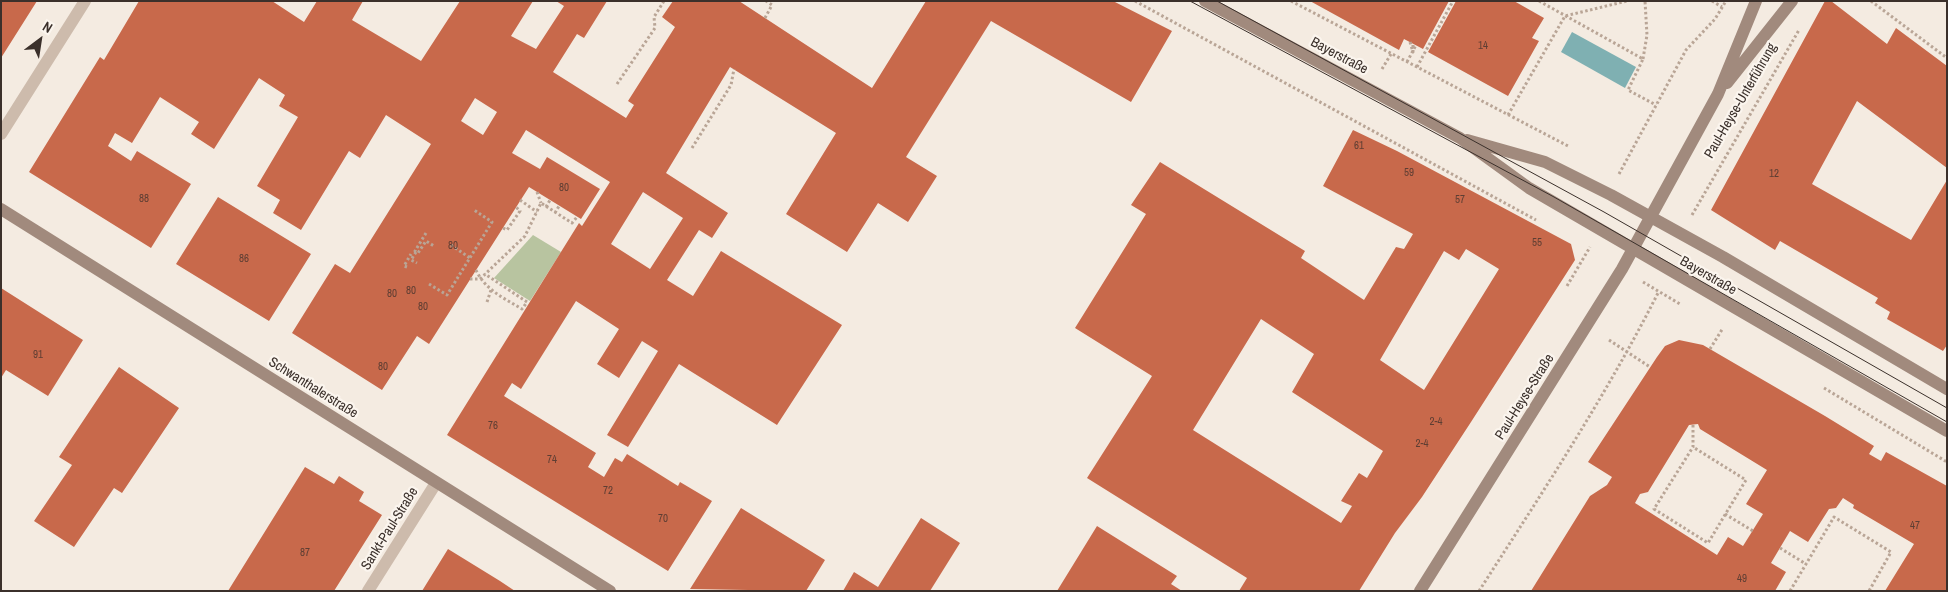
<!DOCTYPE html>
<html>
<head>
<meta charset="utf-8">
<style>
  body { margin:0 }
  #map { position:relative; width:1948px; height:592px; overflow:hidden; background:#f4ebe1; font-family:"Archivo Narrow",sans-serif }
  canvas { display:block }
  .frame { position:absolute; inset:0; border:2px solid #3b302b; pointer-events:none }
  .north { position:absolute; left:15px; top:15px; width:50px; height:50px; -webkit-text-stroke:4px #fbf5ee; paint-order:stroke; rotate:31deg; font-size:14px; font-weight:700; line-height:20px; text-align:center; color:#3b302b }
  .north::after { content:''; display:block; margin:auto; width:18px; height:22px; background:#3b302b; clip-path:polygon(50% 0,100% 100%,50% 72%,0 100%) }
</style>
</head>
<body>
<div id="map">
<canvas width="1948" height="592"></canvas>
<div class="frame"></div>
<div class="north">N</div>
</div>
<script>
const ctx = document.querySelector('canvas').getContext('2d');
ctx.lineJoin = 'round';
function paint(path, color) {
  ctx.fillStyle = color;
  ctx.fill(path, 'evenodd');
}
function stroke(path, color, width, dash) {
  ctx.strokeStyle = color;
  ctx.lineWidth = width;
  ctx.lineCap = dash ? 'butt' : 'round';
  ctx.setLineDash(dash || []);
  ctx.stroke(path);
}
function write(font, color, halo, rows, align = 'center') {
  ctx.font = font + ' "Archivo Narrow",sans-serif';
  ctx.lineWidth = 4.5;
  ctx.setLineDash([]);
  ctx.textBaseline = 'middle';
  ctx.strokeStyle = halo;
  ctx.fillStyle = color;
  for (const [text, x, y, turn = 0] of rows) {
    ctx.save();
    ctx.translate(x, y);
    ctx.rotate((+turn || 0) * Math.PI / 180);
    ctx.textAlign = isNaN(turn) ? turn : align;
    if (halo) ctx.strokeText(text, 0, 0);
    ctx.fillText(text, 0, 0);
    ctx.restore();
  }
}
const green = new Path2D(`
  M533 235 561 252 530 301 494 278Z`);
const water = new Path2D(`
  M1572 32 1636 67 1625 88 1561 52Z`);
const building = new Path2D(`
  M1 1H37L1 58Z
  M139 1H272L304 22 317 1H363L352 20 421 61 460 1H533L511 36 536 49 564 6 556 1H607L584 38 577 34 553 72 626 118 634 105 628 101 675 27 662 17 673 1H739L872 88 926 1H1113L1172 31 1131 102 991 21 906 157 937 176 908 222 878 203 847 252 786 214 836 133 730 67 666 173 728 213 712 238 699 230 667 280 693 296 721 251 842 325 777 425 679 364 628 447 607 435 658 351 642 341 619 378 597 364 619 329 576 301 521 389 512 383 504 396 596 453 588 467 604 477 615 458 622 462 627 454 678 486 680 482 712 501 668 571 447 435 579 223 582 226 610 182 526 130 512 153 540 169 547 157 600 189 581 219 529 187 429 344 417 336 382 390 292 333 335 264 350 273 431 144 386 115 360 158 349 151 301 230 273 213 280 200 257 186 298 117 279 106 285 95 259 78 214 149 191 134 199 122 160 97 132 143 115 133 108 146 131 161 137 151 191 184 151 248 29 172 100 57 104 60ZM475 98 497 112 483 135 461 121ZM643 192 683 218 650 269 611 244Z
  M1310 1H1449L1423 49 1404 39 1399 50Z
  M1456 1H1514L1544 18 1532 38 1539 41 1508 96 1428 52Z
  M1825 1H1831L1887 44 1896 28 1947 66V168L1857 101 1812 184 1911 240 1947 180V345L1943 351 1887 319 1890 312 1875 303 1878 298 1780 241 1775 250 1711 210Z
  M1353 130 1397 151 1571 244 1575 260 1471 422 1422 497 1395 533 1359 591H1239L1247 578 1087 478 1152 376 1075 328 1146 214 1131 205 1160 162 1305 251 1301 258 1364 300 1396 247 1404 249 1413 234 1323 186ZM1466 249 1499 269 1424 390 1380 360 1444 251 1459 260ZM1261 319 1314 354 1292 392 1383 451 1367 478 1359 473 1341 501 1352 506 1341 523 1193 430Z
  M218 197 311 254 269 321 176 264Z
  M1 288 83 340 48 396 6 370 1 378Z
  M1679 340 1703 345 1825 416 1874 446 1869 454 1881 461 1886 452 1947 486V591H1885L1914 544 1853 508 1854 505 1843 498 1836 508 1829 509 1808 542 1790 531 1771 563 1786 572 1775 591H1531L1590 496 1607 485 1612 477 1588 462 1657 357 1665 346ZM1698 424 1700 429 1767 470 1746 504 1763 514 1743 546 1728 537 1717 555 1635 503 1640 494 1648 492 1689 425Z
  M119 367 179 408 122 493 114 488 74 547 34 521 72 465 59 457Z
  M305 467 334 484 339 476 364 492 359 501 382 515 334 591H228Z
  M741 508 825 560 806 591 690 589Z
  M921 518 960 543 930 591H843L854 572 878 587Z
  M1097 526 1177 576 1171 584 1182 591H1057Z
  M448 549 500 581 515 591H422Z`);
const path = new Path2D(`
  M1135 1 1536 220
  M1291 1 1568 146
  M1539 1 1643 59 1628 90 1656 105
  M1712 1 1722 7
  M1871 1 1947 58
  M765 18 772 5 766 1
  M1410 42 1413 52V44
  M1643 59 1647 35 1645 1
  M1407 62 1416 45
  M1417 67 1453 1
  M1382 69 1391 54
  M617 84 655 28 654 17 664 1
  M1508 115 1565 16 1627 1
  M692 148 731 85 734 69
  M1619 174 1686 50 1715 19 1726 1
  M537 192 541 203
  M520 200 537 212
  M546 207 550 200
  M555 213 559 206
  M1692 215 1799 30
  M503 228 507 230 520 211 516 207
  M426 233 415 251 418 253 426 241 434 246
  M451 245 470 258
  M416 252 411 260 417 263
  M407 267 404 266 411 254
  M476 270C485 290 504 298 522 309L527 302 485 274
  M470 279H480L525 236 541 203 572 223 577 217
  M1643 282 1680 304
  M429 284 447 295 492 222 474 210
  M1567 286 1590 247
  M487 302 491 290
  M1609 340 1650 367
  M1710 349 1723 328
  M1824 388 1947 462
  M1693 425V447L1654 509 1708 543 1746 480 1693 447
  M1725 514 1753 531
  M1780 548 1806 564
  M1479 591C1542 493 1606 396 1659 291
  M1790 591 1834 517 1891 552 1869 591`);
const street = new Path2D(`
  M1 134 85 1
  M368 591 436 483`);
const secondary = new Path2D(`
  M1205 1 1460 138 1529 188 1947 431
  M1727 83 1792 1
  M1467 140 1545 162 1611 195 1723 257 1947 389
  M1 209 610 591
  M1420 591 1622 269 1718 94 1756 1`);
const tram = new Path2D(`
  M1190 1 1554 197 1947 422
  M1217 1 1604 212 1947 408`);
const numberNames = [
  ["14",1483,46],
  ["61",1359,146],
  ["59",1409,173],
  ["12",1774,174],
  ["80",564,188],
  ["88",144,199],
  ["57",1460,200],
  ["55",1537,243],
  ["80",453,246],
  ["86",244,259],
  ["80",411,291],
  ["80",392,294],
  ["80",423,307],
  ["91",38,355],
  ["80",383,367],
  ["2-4",1436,422],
  ["76",493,426],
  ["2-4",1422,444],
  ["74",552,460],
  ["72",608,491],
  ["70",663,519],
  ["47",1915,526],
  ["87",305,553],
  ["49",1742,579]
];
const streetNames = [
  ["Bayerstraße",1339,56,28],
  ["Paul-Heyse-Unterführung",1741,101,-60],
  ["Bayerstraße",1708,276,30],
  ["Schwanthalerstraße",313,388,32],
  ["Paul-Heyse-Straße",1525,397,-58],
  ["Sankt-Paul-Straße",390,529,-58]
];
paint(green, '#b8c4a0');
paint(water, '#7fb0b2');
paint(building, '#c8694b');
stroke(path, '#b9a596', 3, [2.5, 2.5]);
stroke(street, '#cdbbac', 12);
stroke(secondary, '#a18a7d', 12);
stroke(tram, '#3b302b', 1);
write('11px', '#5e3e33', null, numberNames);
write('14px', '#3b302b', '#fbf5ee', streetNames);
</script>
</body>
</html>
